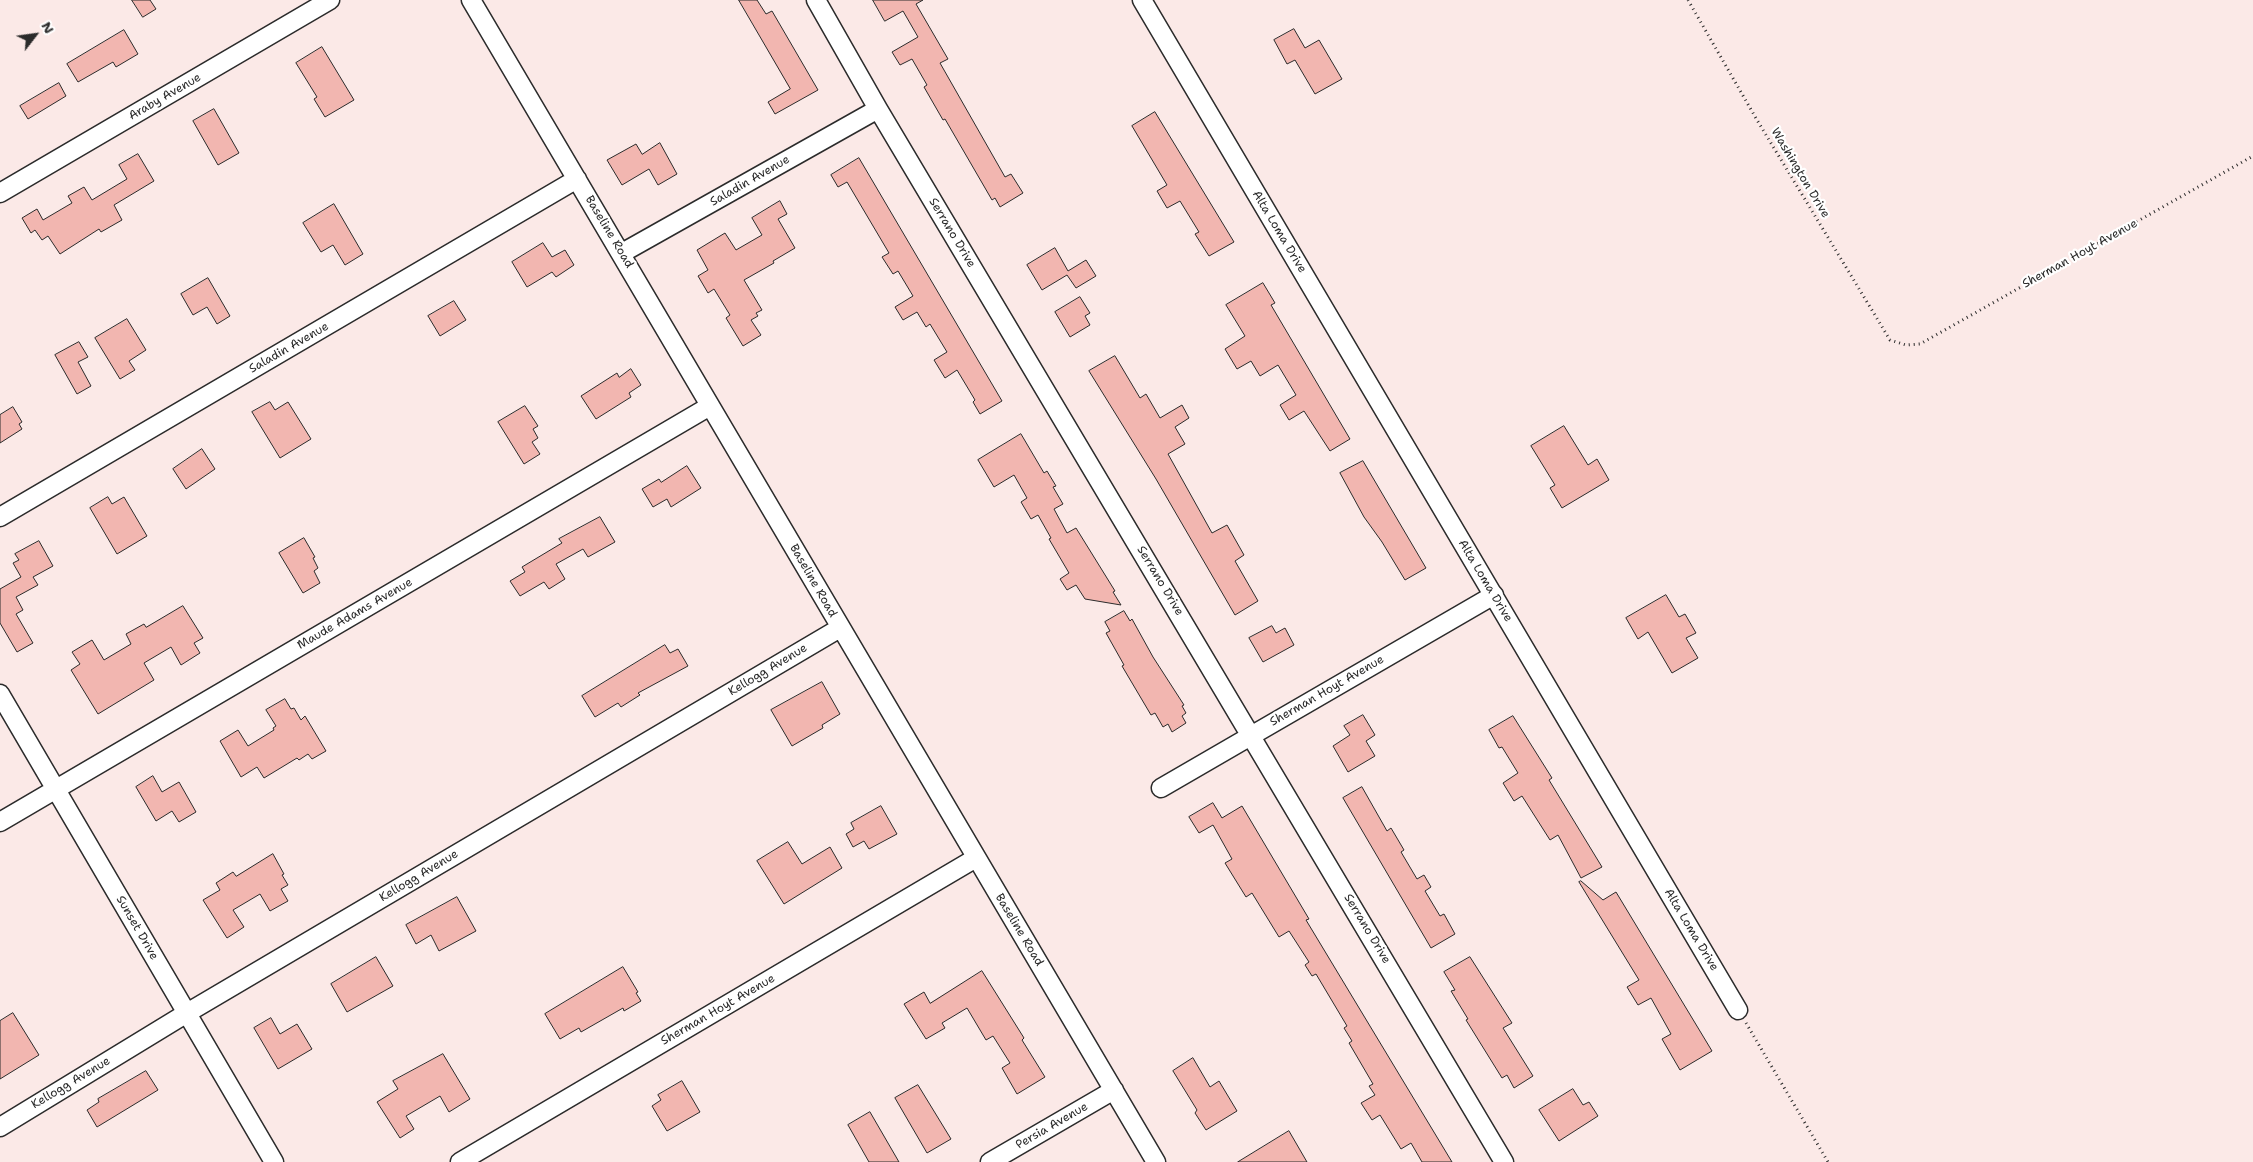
<!DOCTYPE html>
<html>
<head>
<meta charset="utf-8">
<style>
  body { margin:0 }
  #map { position:relative; width:2253px; height:1162px; overflow:hidden; background:#fbe9e7; font-family:"Shantell Sans",sans-serif }
  canvas { display:block }
  .north { position:absolute; left:10px; top:10px; width:50px; height:50px; -webkit-text-stroke:4px #fff; paint-order:stroke; rotate:60deg; font-size:14px; font-weight:700; line-height:20px; text-align:center; color:#2b2b2b }
  .north::after { content:''; display:block; margin:auto; width:18px; height:22px; background:#2b2b2b; clip-path:polygon(50% 0,100% 100%,50% 72%,0 100%) }
</style>
</head>
<body>
<div id="map">
<canvas width="2253" height="1162"></canvas>
<div class="north">N</div>
</div>
<script>
const ctx = document.querySelector('canvas').getContext('2d');
ctx.lineJoin = 'round';
function paint(path, color) {
  ctx.fillStyle = color;
  ctx.fill(path, 'evenodd');
}
function stroke(path, color, width, dash) {
  ctx.strokeStyle = color;
  ctx.lineWidth = width;
  ctx.lineCap = dash ? 'butt' : 'round';
  ctx.setLineDash(dash || []);
  ctx.stroke(path);
}
function write(font, color, halo, rows, align = 'center') {
  ctx.font = font + ' "Shantell Sans",sans-serif';
  ctx.lineWidth = 4.5;
  ctx.setLineDash([]);
  ctx.textBaseline = 'middle';
  ctx.strokeStyle = halo;
  ctx.fillStyle = color;
  for (const [text, x, y, turn = 0] of rows) {
    ctx.save();
    ctx.translate(x, y);
    ctx.rotate((+turn || 0) * Math.PI / 180);
    ctx.textAlign = isNaN(turn) ? turn : align;
    if (halo) ctx.strokeText(text, 0, 0);
    ctx.fillText(text, 0, 0);
    ctx.restore();
  }
}
const building = new Path2D(`
  M132 0H150L156 9 143 17Z
  M739 0H757L766 14 772 11 818 90 775 114 768 102 790 89Z
  M873 0H923L916 4 948 59 940 63 1005 177 1011 174 1023 193 1000 207 995 198 992 200 945 119 943 120 924 87 927 85 912 59 900 65 892 52 918 37 903 11 885 21Z
  M1294 29 1305 48 1319 40 1342 79 1315 94 1295 60 1287 64 1274 40Z
  M124 30 138 54 116 67 113 62 78 82 67 64Z
  M322 47 354 100 325 117 314 99 317 97 296 63Z
  M59 83 66 96 28 119 20 106Z
  M214 109 239 153 218 165 193 121Z
  M1155 112 1234 242 1209 256 1195 234 1199 232 1180 201 1167 208 1157 191 1167 185 1132 126Z
  M660 143 677 174 658 185 649 169 622 185 607 160 636 144 642 154Z
  M138 154 154 181 114 205 122 220 101 232 99 229 60 254 48 236 42 240 35 230 31 233 22 218 37 209 43 220 72 203 68 196 84 187 92 200 127 179 119 165Z
  M859 158 1002 401 980 414 973 402 975 400 957 370 945 378 934 360 947 352 930 324 926 327 917 312 903 320 895 307 913 296 898 271 893 274 882 257 889 253 847 182 838 187 831 175Z
  M780 201 787 214 778 219 795 248 773 261 774 263 744 280 762 310 756 313 758 316 751 320 761 335 743 346 726 318 730 315 714 289 708 293 698 276 708 270 697 250 725 233 736 250 762 235 752 218Z
  M334 204 363 254 345 265 333 245 321 252 303 223Z
  M543 243 552 257 565 250 574 265 556 277 552 272 527 287 512 262Z
  M1055 248 1068 271 1086 260 1096 276 1076 288 1067 275 1042 290 1027 265Z
  M208 278 230 316 217 324 207 307 193 315 181 294Z
  M1263 283 1275 303 1271 305 1350 439 1330 451 1304 411 1289 420 1280 405 1296 395 1278 365 1260 376 1251 361 1237 369 1225 349 1245 336 1226 305Z
  M1080 297 1090 313 1085 316 1090 325 1070 337 1055 312Z
  M454 301 466 320 440 336 428 316Z
  M127 319 146 350 129 361 135 370 120 379 95 338Z
  M79 342 88 357 78 362 91 386 77 394 55 355Z
  M1115 356 1140 398 1146 394 1160 418 1182 405 1189 418 1175 427 1185 444 1168 454 1212 533 1227 525 1244 555 1235 561 1258 601 1235 615 1156 479 1089 371Z
  M631 369 641 385 629 393 631 397 596 419 581 396 617 373 619 377Z
  M270 402 275 410 288 402 311 439 280 458 252 412Z
  M525 406 538 426 533 429 538 438 532 442 540 454 524 464 498 422Z
  M13 407 22 422 19 424 22 429 0 443V415Z
  M1564 426 1588 465 1597 459 1609 480 1562 508 1550 488 1555 485 1531 446Z
  M1021 434 1044 473 1047 471 1056 486 1053 487 1063 504 1054 509 1067 533 1076 528 1115 591 1113 592 1121 605 1085 599 1076 585 1067 590 1060 579 1069 573 1049 539 1051 538 1038 515 1031 519 1021 502 1027 498 1014 475 994 487 978 460Z
  M202 449 215 469 186 489 173 469Z
  M1363 461 1426 568 1405 580 1382 542 1364 517 1340 473Z
  M687 466 701 488 671 507 667 499 653 507 642 489 659 479 661 482Z
  M108 497 112 504 124 497 147 536 117 554 90 508Z
  M600 517 615 542 588 557 583 549 556 564 565 579 549 589 544 582 520 596 510 581 525 572 522 567 562 543 559 539Z
  M304 538 315 557 313 558 318 568 314 571 320 583 303 593 279 553Z
  M39 541 53 566 33 577 38 585 16 597 23 610 16 614 33 643 17 652 0 623V589L21 577 13 563 19 560 15 554Z
  M1666 595 1679 617 1685 614 1696 633 1686 638 1698 658 1672 673 1648 632 1638 639 1626 618Z
  M183 606 203 638 194 643 200 653 181 665 171 647 144 663 154 680 98 714 71 670 80 664 72 652 92 640 104 660 131 644 126 634 144 624 146 627Z
  M1124 611 1130 621 1132 619 1153 657 1184 705 1182 706 1186 713 1182 716 1186 723 1172 732 1168 724 1163 727 1155 713 1151 715 1122 666 1124 665 1106 633 1110 631 1105 622Z
  M1272 626 1276 633 1285 628 1294 645 1263 662 1249 638Z
  M665 645 670 653 678 649 688 666 638 693 640 695 621 707 618 703 595 717 582 696Z
  M822 682 840 714 822 725 823 728 792 746 771 710Z
  M285 699 291 709 294 708 301 720 305 716 326 751 312 759 308 754 299 760 297 758 264 778 257 767 241 777 220 741 238 730 248 746 274 730 273 728 276 726 266 710Z
  M1363 715 1375 735 1366 741 1375 756 1348 772 1333 746 1350 735 1344 726Z
  M1513 716 1552 778 1549 780 1602 867 1581 878 1558 835 1550 840 1522 796 1514 801 1503 783 1518 773 1502 747 1499 748 1489 730Z
  M153 776 162 792 179 782 196 812 179 822 172 811 156 821 136 787Z
  M1362 787 1387 831 1391 828 1404 850 1401 852 1417 879 1424 875 1431 887 1425 891 1440 916 1444 914 1455 934 1431 948 1343 798Z
  M1213 803 1222 818 1242 806 1309 919 1306 920 1452 1162H1422L1411 1143 1401 1149 1380 1115 1372 1120 1361 1103 1375 1095 1369 1086 1373 1084 1349 1043 1352 1041 1344 1028 1347 1026 1316 974 1312 976 1305 965 1309 962 1289 931 1279 937 1252 893 1246 897 1225 863 1232 859 1213 825 1199 833 1189 817Z
  M881 806 897 834 869 849 864 841 853 847 846 834 854 829 851 823Z
  M788 842 802 864 830 847 842 868 784 904 757 861Z
  M273 854 284 874 282 875 288 885 281 889 288 901 270 911 260 894 233 910 244 927 227 938 203 900 220 890 216 883 233 872 236 876Z
  M1581 881 1603 900 1616 892 1712 1051 1680 1070 1662 1039 1671 1034 1651 998 1638 1005 1627 987 1639 980 1579 882Z
  M457 897 476 931 439 951 431 935 416 944 406 925Z
  M376 957 393 986 347 1012 331 984Z
  M1470 957 1512 1023 1503 1028 1533 1076 1514 1088 1507 1075 1502 1078 1466 1020 1468 1019 1451 991 1455 990 1444 972Z
  M623 967 638 992 636 993 641 1001 624 1011 623 1008 581 1032 579 1028 560 1039 545 1014Z
  M982 971 1024 1038 1022 1040 1045 1077 1017 1094 1002 1068 1010 1063 993 1036 986 1040 967 1008 942 1023 945 1028 926 1039 904 1004 924 992 930 1003Z
  M13 1013 39 1055 0 1079V1021Z
  M271 1018 280 1034 297 1024 312 1049 278 1069 254 1028Z
  M443 1054 470 1099 449 1112 440 1096 406 1116 414 1129 400 1138 377 1102 398 1089 393 1081Z
  M1193 1058 1210 1087 1219 1081 1237 1111 1206 1130 1195 1113 1197 1110 1173 1071Z
  M146 1071 158 1090 97 1127 87 1110 99 1102 98 1099Z
  M682 1081 700 1112 667 1131 652 1106 661 1100 658 1095Z
  M918 1085 951 1139 927 1153 895 1098Z
  M1573 1089 1583 1105 1589 1102 1598 1116 1559 1141 1539 1110Z
  M870 1112 899 1162H869L848 1125Z
  M1289 1131 1307 1162H1238Z`);
const path = new Path2D(`
  M1688 0 1757 120 1890 340 1906 345 1920 344 2253 156
  M1746 1023 1828 1162`);
const minor = new Path2D(`
  M471 0 1156 1162
  M816 0 878 109 1504 1162
  M1142 0 1738 1010
  M0 193 330 0
  M622 253 878 109
  M0 517 577 179
  M0 694 274 1162
  M1161 788 1494 595
  M0 822 710 406
  M0 1127 187 1013 840 628
  M460 1162 976 858
  M990 1162 1114 1090`);
const streetNames = [
  ["Araby Avenue",165,97,-30],
  ["Washington Drive",1800,173,59],
  ["Saladin Avenue",750,181,-30],
  ["Baseline Road",609,232,59],
  ["Alta Loma Drive",1279,232,59],
  ["Serrano Drive",952,233,59],
  ["Sherman Hoyt Avenue",2080,254,-29],
  ["Saladin Avenue",289,348,-30],
  ["Baseline Road",813,581,60],
  ["Serrano Drive",1160,581,59],
  ["Alta Loma Drive",1485,581,59],
  ["Maude Adams Avenue",355,614,-30],
  ["Kellogg Avenue",768,670,-31],
  ["Sherman Hoyt Avenue",1327,691,-30],
  ["Kellogg Avenue",419,876,-31],
  ["Sunset Drive",137,928,60],
  ["Serrano Drive",1367,929,59],
  ["Baseline Road",1019,930,59],
  ["Alta Loma Drive",1691,930,59],
  ["Sherman Hoyt Avenue",718,1010,-30],
  ["Kellogg Avenue",71,1083,-31],
  ["Persia Avenue",1052,1126,-30]
];
paint(building, '#f2b6b0');
stroke(building, '#2b2b2b', 1);
stroke(minor, '#2b2b2b', 21);
stroke(path, '#2b2b2b', 3, [1, 4]);
stroke(minor, '#fff', 18);
write('12px', '#2b2b2b', '#fff', streetNames);
</script>
</body>
</html>
